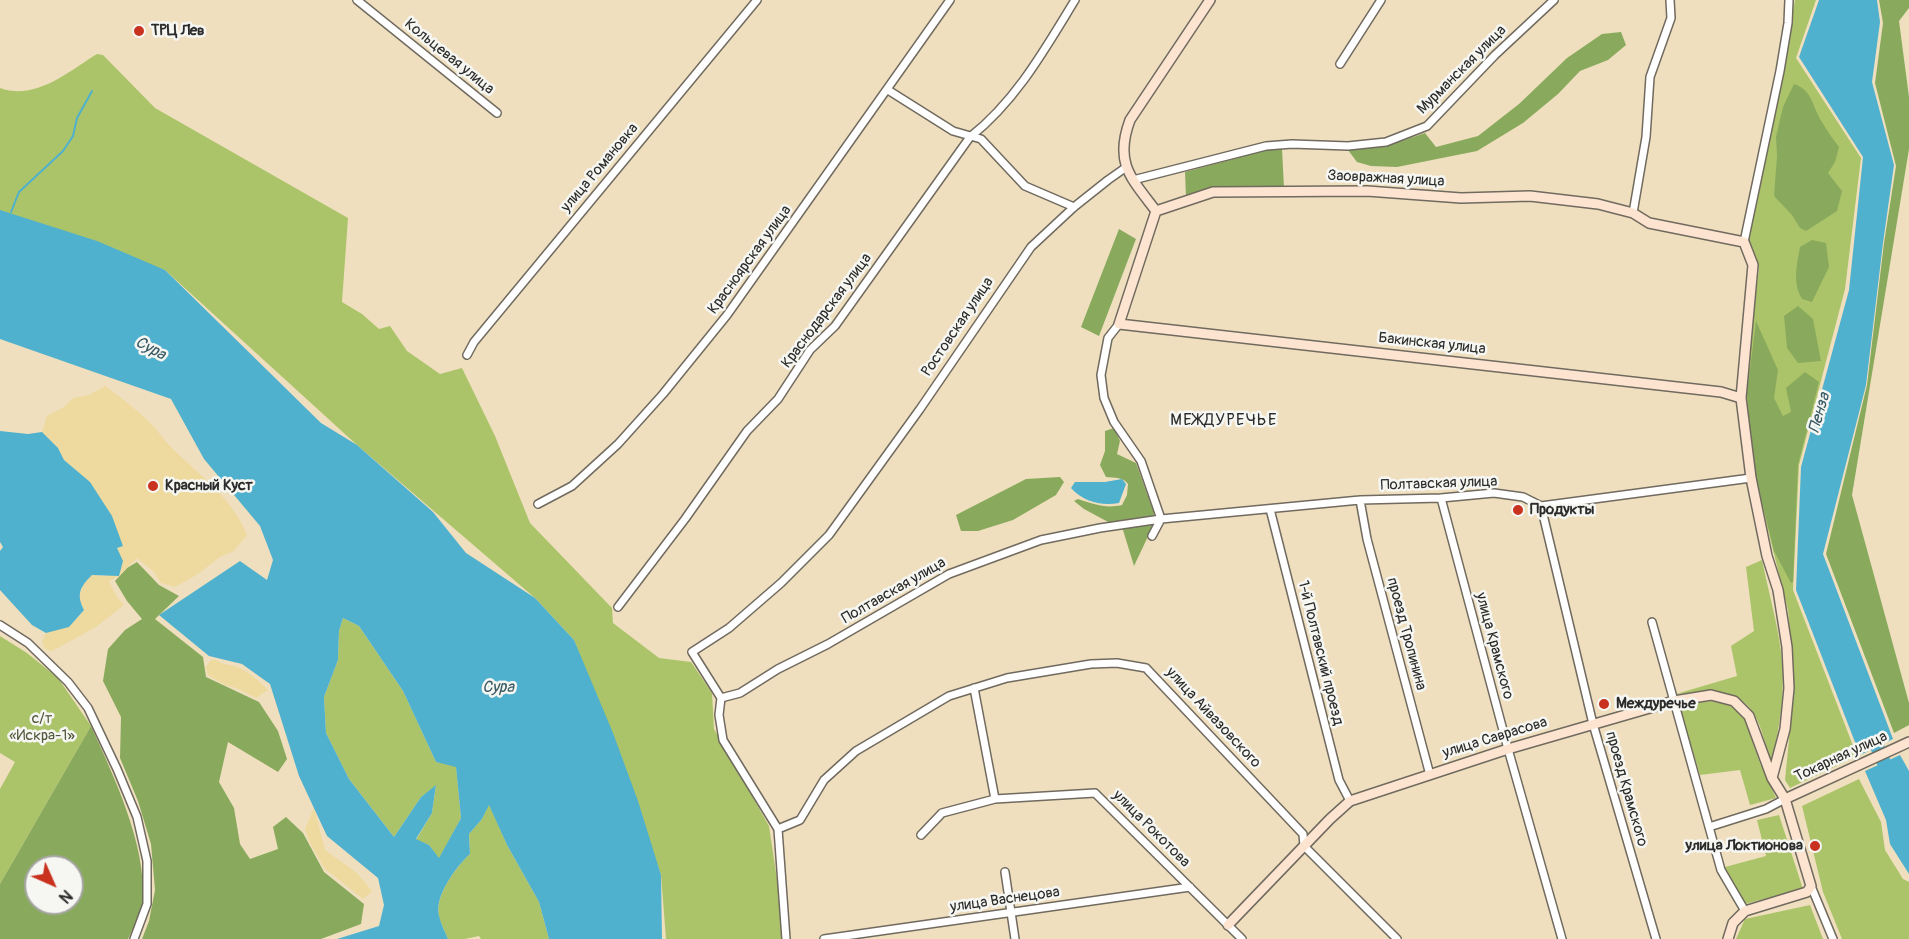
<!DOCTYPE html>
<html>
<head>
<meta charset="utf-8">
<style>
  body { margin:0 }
  #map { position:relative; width:1909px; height:939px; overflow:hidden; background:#efdfbf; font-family:Pangolin,sans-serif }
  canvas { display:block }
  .north { position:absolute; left:24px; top:855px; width:60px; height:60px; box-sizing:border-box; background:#f6f6f2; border:2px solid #a5a5a2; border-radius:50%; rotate:135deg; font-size:16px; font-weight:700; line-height:24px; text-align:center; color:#2b2b2b }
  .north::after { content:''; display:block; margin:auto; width:21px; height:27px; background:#c8321e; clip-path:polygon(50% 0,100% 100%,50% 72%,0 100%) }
</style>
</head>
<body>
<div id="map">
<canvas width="1909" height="939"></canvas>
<div class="north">N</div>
</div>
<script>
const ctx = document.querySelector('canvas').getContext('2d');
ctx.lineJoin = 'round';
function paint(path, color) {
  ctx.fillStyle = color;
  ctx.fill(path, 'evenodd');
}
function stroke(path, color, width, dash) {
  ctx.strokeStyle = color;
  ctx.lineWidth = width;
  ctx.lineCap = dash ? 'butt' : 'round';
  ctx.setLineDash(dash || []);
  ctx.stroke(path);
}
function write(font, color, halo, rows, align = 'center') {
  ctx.font = font + ' Pangolin,sans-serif';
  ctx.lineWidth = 5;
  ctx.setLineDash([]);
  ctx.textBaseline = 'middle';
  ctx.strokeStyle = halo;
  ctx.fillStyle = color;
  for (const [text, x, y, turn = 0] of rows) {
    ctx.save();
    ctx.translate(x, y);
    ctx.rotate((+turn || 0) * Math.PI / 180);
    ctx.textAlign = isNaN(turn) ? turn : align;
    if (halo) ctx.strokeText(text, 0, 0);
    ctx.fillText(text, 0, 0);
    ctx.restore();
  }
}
const green = new Path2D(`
  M1795 0H1816L1796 58 1861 158 1845 289 1799 465 1793 590 1857 756 1790 788 1785 780 1794 688 1788 610 1752 466 1745 384 1759 268 1748 241Z
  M97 54 103 55 155 108 348 218 342 302 362 314 379 329 390 326 407 351 440 374 462 368 495 436 530 523 612 608 613 623 659 658 691 662 712 693 714 729 769 826 786 939H666L661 875 574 640 535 598 357 445 165 270 0 211V88C35 101 68 72 97 54Z
  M1762 560C1768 590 1777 621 1781 652 1786 689 1780 727 1771 763 1766 749 1762 726 1754 714 1738 687 1703 692 1676 694L1737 676 1731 646 1754 631 1746 567Z
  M343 618 359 626 403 691 436 762 456 766 461 818 439 859 429 845 416 840 432 813 436 786 421 797 394 837 349 779 326 733 324 697 338 660 339 631Z
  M0 636 27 653 58 678 91 726 0 884V789L15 762 0 753Z
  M1711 701 1730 705 1745 720 1760 763 1776 798 1750 805 1740 770 1700 775 1679 706Z
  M1859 779 1881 822 1885 850 1903 879 1909 882V939H1842L1823 892 1802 806Z
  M489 804 507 845 539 902 549 939H481L479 936 465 939H448C445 932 441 924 439 917 434 896 456 867 470 854L469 834 482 819Z
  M1779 815 1803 889 1745 904 1725 867 1766 856 1757 820Z
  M1810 905 1823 939H1736L1745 919Z`);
const forest = new Path2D(`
  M1879 0H1909V8L1899 21 1909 97V149L1852 495 1909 703V725L1894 733 1826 554 1867 385 1884 243 1896 166 1875 83 1883 23Z
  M1621 32 1626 45 1608 60 1580 71 1558 94 1523 123 1477 151 1397 167 1371 166 1357 162 1348 150 1387 146 1425 133 1436 147 1478 136 1519 104 1567 58 1602 34Z
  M1794 84C1813 90 1812 107 1822 122 1827 131 1833 139 1839 147L1835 162 1828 173 1842 191 1837 211 1806 231 1800 228 1792 215 1774 196 1777 156 1776 137 1783 107Z
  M1282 149 1284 188 1186 197 1185 172 1266 150Z
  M1119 229 1136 239 1099 336 1081 327Z
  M1812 240 1826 243 1829 267 1812 302 1802 299C1792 282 1797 265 1800 247Z
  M1798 306 1813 319 1821 361 1798 363 1787 348 1784 316Z
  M1756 321 1778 370 1774 398 1783 416 1791 412 1786 388 1805 372 1819 382 1798 465 1793 582 1791 583 1774 551 1753 465 1747 393Z
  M1114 428 1120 441 1117 454 1136 463 1154 513 1152 528 1134 566 1123 530 1084 509 1074 501 1078 499C1094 504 1105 509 1122 505L1127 495 1128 484C1123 477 1115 478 1106 477L1100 465 1105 451V431Z
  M1060 477 1064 482 1056 495 1013 520 978 531H961L956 515 1026 479Z
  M137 562 159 585 179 596 155 619 203 657 206 677 259 702 278 731 287 759 278 772 228 742 219 782 234 808 240 844 250 859 278 849 273 827 286 817 303 833 324 872 364 904 361 924 321 939H142L149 921 155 890 151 844 138 801 120 758 121 717 103 681 108 649 125 630 142 619 127 601 115 581 127 568Z
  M91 726C114 777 146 843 143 901 142 913 133 928 128 939H0V884ZM36 867H72V903H36Z`);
const sand = new Path2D(`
  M105 386C122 398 140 412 155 428 162 436 168 445 176 452 203 478 233 499 247 535L234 551 220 557 198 574 175 587 161 583 154 572 137 558 119 576 109 581 117 597 124 605 96 627 52 651 45 649 42 642 46 633C64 628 72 626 84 610 76 595 81 586 92 575L106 576 116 548 122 546 112 516 77 471 64 460 58 448 42 432 47 416 64 407 73 398 89 395Z
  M214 659C222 665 229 664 237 667 249 672 259 681 268 690L256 698 236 688 225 685 208 675 206 667 210 661Z
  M314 808 325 850 357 873 372 891 363 899 324 868 309 841 305 829Z`);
const water = new Path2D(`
  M1819 0H1877L1880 22 1872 82 1894 165 1883 243 1866 385 1823 554 1893 739 1860 755 1796 590 1801 467 1849 290 1863 157 1799 57Z
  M0 210 97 241 165 270 321 423 357 445 433 512 466 553 535 598 574 640 613 733 638 801 661 875 662 939H549L539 902 507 845 489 805 482 819 469 834 470 854C456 867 434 896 439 916 441 924 445 932 448 939H337L379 926 384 905 378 878 327 836 299 776 270 684 242 664 209 656 159 615 240 561 267 580 273 560 260 526 204 459 171 399 0 339ZM343 618 359 626 403 691 436 762 456 767 461 818 439 858 429 845 416 839 432 813 436 785 421 797 394 837 349 779 326 733 324 697 338 660 339 631Z
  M0 431 28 434 42 432 58 448 64 460 90 482 112 516 123 546 117 548 123 561 119 576 92 575C80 587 76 594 84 610L69 627 46 633 32 625 0 590V551L3 547 0 542Z
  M1122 479 1126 484 1119 503C1101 506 1084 502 1071 488L1075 482H1105Z
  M1900 755 1909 771V874L1890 844 1886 820 1865 771Z`);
const stream = new Path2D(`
  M11 212 19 192 63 151 73 136 77 118 92 91`);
const river = new Path2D(`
  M1870 730 1891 779`);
const street = new Path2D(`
  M357 0 497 113
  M1340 64 1381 0
  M888 90 953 131 981 139 1025 186 1074 207
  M1133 180 1266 146 1292 144 1348 146 1386 142 1427 126 1495 55 1554 0
  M1633 213 1646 137 1650 77 1671 18 1670 0
  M1744 242 1780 71 1788 23 1789 0
  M1119 324 1108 338 1101 375 1104 398 1114 422 1141 461 1161 519
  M467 355 474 342 757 0
  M1441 498 1508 749 1562 939
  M1360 500 1367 539 1430 775
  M538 504 572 486 618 444 663 394 727 315 950 0
  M1541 506 1593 724 1656 939
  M1270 509 1339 780 1350 801
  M1152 536 1161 519
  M618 607 685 519 747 431 778 399 810 350 835 326 970 137C1016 101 1045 49 1075 0
  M1652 622 1721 870 1745 911
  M0 625 28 643 68 682 88 708 117 769 137 817 147 861V904L134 939
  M974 688 995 799
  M721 698 740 693 778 669 828 644 949 574 1041 540 1100 528 1161 519 1360 500 1441 498 1494 493 1523 497 1541 506 1751 478
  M1709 827 1766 809 1785 799
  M778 829 800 820 824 780 856 751 949 696 1007 678 1091 664 1117 663 1146 668 1303 834 1304 846 1397 939
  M921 835 942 813 995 799 1095 793 1242 939
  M1005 872 1015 939
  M1811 886 1833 939
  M786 939 778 829 723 740 719 715 721 698 692 652 729 628 781 583 829 535 920 409 1031 247 1074 207 1108 180 1125 168
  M824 939 1190 887`);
const secondary = new Path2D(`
  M1156 211 1213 192 1367 191 1461 198 1530 196 1598 204 1633 213 1649 223 1744 242 1753 265 1741 398 1751 478 1767 556 1778 590 1787 647 1789 688 1785 729 1772 778 1785 799 1811 886 1807 892 1745 911 1733 923 1728 939
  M1156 211 1119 324 1721 392 1741 398
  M1156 211C1131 178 1114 163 1130 120L1210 0
  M1785 799 1909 742
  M1228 925 1330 819 1350 801 1508 749 1674 701 1711 695 1734 701 1749 716 1772 778`);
const markers = [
  [139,31,6,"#c8321e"],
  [153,486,6,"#c8321e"],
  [1518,510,6,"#c8321e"],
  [1604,704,6,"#c8321e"],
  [1815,846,6,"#c8321e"]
];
const poiNames = [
  ["ТРЦ Лев",151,31],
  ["Красный Куст",165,486],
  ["Продукты",1530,510],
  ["Междуречье",1616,704],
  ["улица Локтионова",1803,846,"right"]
];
const streetNames = [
  ["Кольцевая улица",449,57,39],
  ["Мурманская улица",1462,70,-45],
  ["улица Романовка",600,168,-50],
  ["Заовражная улица",1386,179,3],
  ["Красноярская улица",750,260,-54],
  ["Краснодарская улица",827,311,-53],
  ["Ростовская улица",958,327,-56],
  ["Бакинская улица",1432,344,6],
  ["Полтавская улица",1439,484,-2],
  ["Полтавская улица",894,591,-30],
  ["проезд Тропинина",1406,634,75],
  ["улица Крамского",1494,646,75],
  ["1-й Полтавский проезд",1320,653,76],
  ["улица Айвазовского",1213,718,47],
  ["улица Саврасова",1495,738,-17],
  ["Токарная улица",1841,757,-25],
  ["проезд Крамского",1626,789,74],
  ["улица Рокотова",1151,829,45],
  ["улица Васнецова",1005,900,-8]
];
const parkNames = [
  ["с/т",42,719],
  ["«Искра-1»",42,736]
];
const waterNames = [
  ["Сура",150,349,28],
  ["Пенза",1820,413,-74],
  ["Сура",498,688]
];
const neighbourhoodNames = [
  ["МЕЖДУРЕЧЬЕ",1224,421]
];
paint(green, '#acc469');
paint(forest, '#89aa5d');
paint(sand, '#eeda9e');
paint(water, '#4fb1ce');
stroke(stream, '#4fb1ce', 2);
stroke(river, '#4fb1ce', 14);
stroke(street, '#706a5f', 10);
stroke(secondary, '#706a5f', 12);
stroke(street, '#fff', 7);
stroke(secondary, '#fde4d0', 9);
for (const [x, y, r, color] of markers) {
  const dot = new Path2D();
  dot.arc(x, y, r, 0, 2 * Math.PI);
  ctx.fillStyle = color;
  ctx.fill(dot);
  stroke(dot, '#f6f6f2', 2);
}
write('bold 15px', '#2b2b2b', '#f6f6f2', poiNames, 'left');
write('15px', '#2b2b2b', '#f6f6f2', streetNames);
write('15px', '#52593e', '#f6f6f2', parkNames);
write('italic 16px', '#385a64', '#f6f6f2', waterNames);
ctx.letterSpacing = '1.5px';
write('16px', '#2b2b2b', '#f6f6f2', neighbourhoodNames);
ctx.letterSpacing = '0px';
</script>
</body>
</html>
